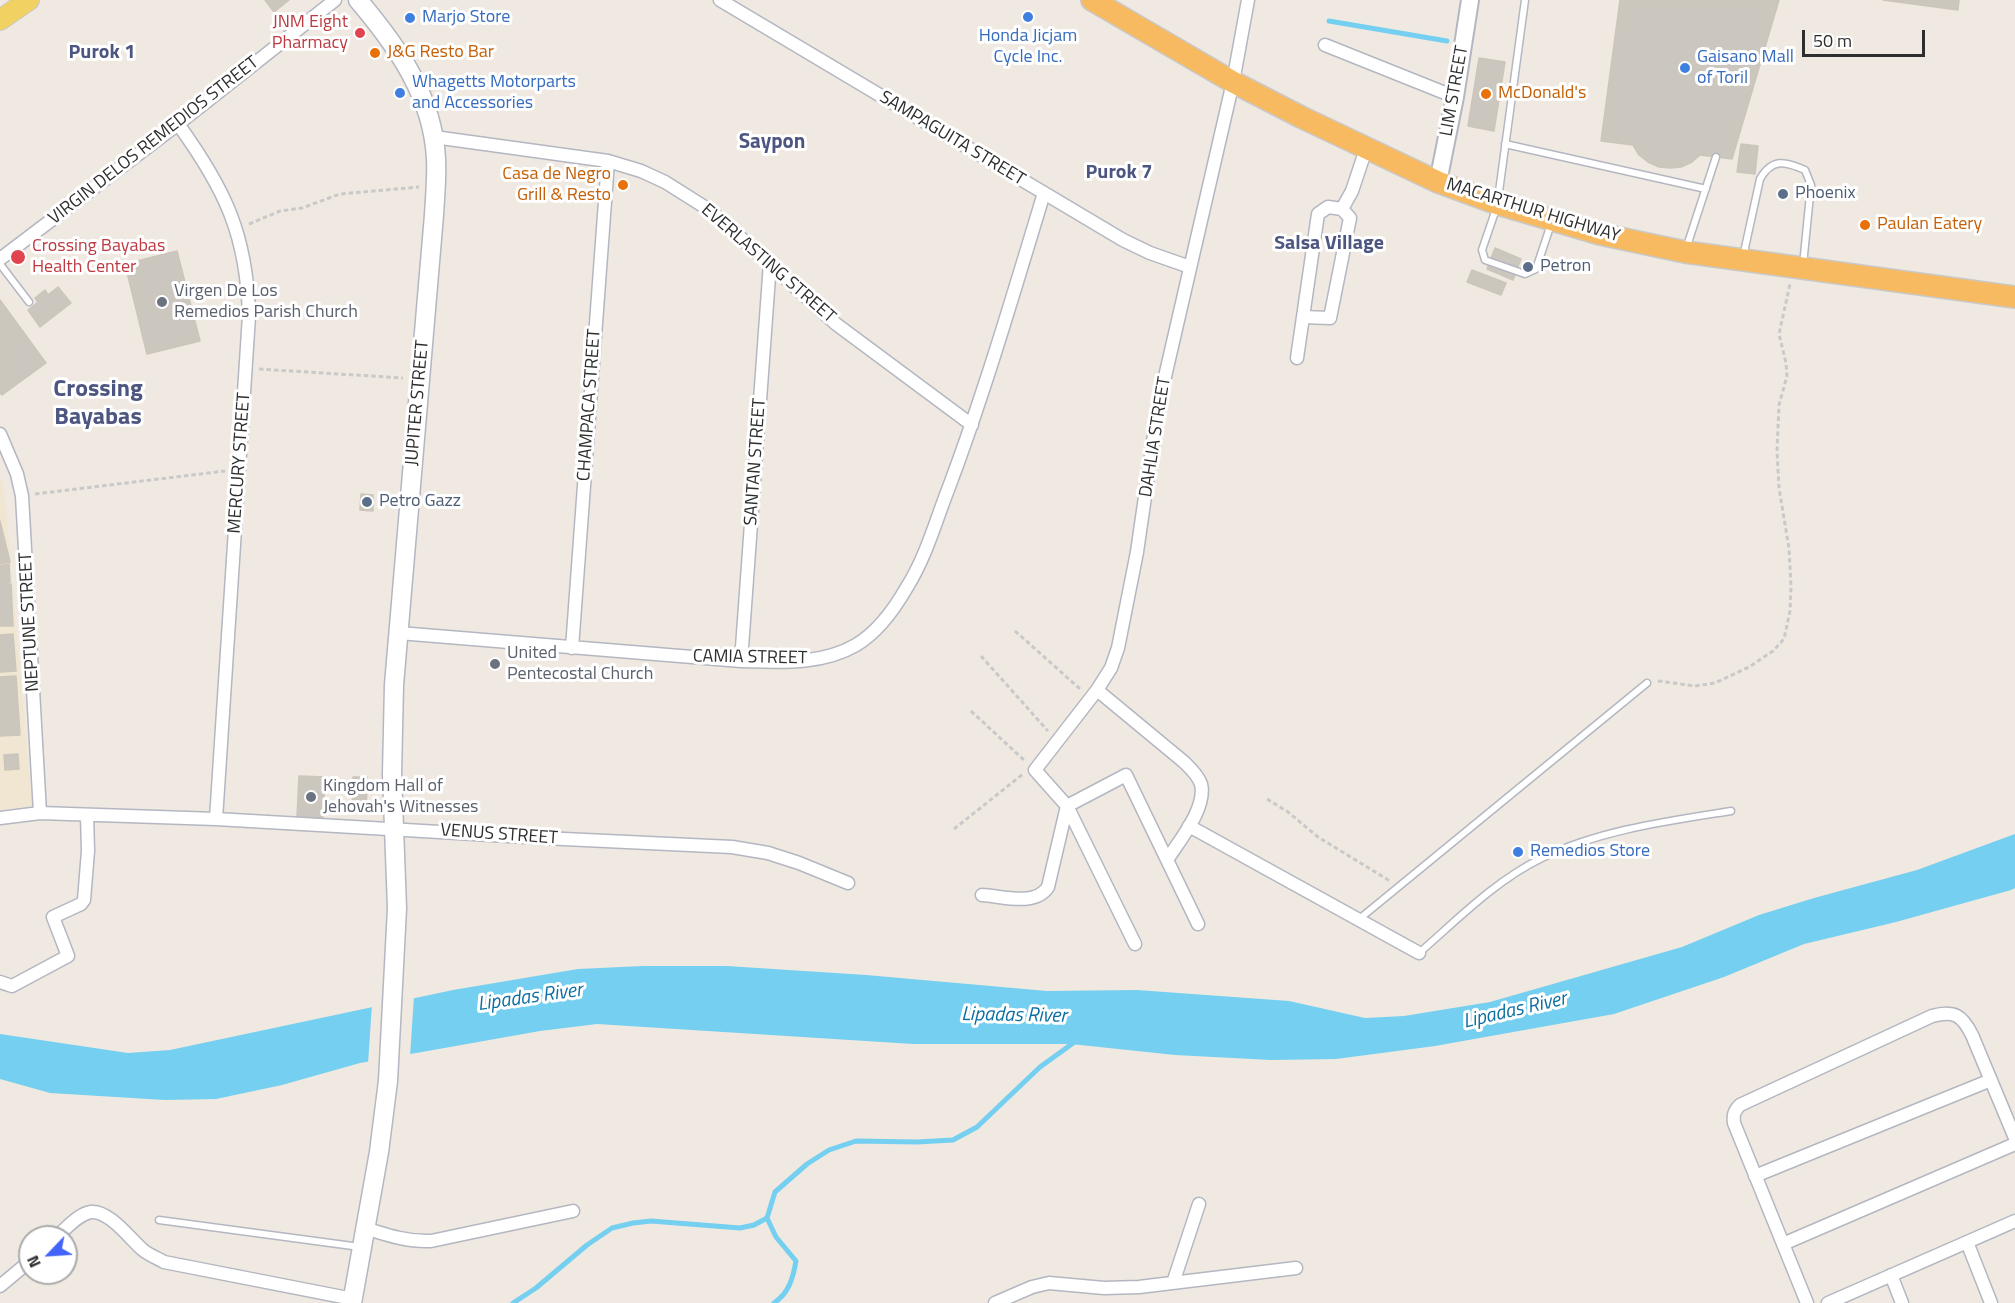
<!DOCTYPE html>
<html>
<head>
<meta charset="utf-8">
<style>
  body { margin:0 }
  #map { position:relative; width:2015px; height:1303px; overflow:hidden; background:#efe9e1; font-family:"Titillium Web",sans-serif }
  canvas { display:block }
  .north { position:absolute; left:18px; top:1225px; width:60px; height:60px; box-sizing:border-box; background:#fff; border:2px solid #ababab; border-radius:50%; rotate:245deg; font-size:16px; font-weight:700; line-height:24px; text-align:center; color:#2e2e2e }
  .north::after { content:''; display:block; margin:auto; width:21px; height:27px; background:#4264fb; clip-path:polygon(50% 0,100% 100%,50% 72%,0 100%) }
  .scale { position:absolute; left:1802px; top:30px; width:123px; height:27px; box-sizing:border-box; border:3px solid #2e2e2e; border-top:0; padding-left:8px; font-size:18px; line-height:21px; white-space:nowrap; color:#2e2e2e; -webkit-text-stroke:4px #fff; paint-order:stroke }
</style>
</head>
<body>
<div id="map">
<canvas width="2015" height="1303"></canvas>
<div class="north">N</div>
<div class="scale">50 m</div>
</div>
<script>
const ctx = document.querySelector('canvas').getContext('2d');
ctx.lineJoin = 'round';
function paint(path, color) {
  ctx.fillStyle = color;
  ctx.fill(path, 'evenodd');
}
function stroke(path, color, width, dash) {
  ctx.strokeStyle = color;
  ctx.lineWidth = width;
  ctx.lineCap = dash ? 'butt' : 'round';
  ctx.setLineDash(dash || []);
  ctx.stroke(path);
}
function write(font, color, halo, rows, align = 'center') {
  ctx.font = font + ' "Titillium Web",sans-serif';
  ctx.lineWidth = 6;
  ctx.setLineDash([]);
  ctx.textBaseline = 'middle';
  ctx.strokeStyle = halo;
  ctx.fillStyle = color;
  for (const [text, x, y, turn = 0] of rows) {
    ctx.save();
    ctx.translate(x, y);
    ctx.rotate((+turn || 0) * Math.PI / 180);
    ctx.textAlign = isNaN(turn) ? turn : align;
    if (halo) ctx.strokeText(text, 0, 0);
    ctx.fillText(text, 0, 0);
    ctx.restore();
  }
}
const education = new Path2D(`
  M0 477 4 487 32 806 0 810Z`);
const water = new Path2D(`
  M2015 834V888L2011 890 1896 922 1804 944 1724 977 1614 1014 1435 1046 1336 1059 1271 1060 1175 1055 1071 1044H913L597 1024 540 1031 360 1063 282 1085 216 1099 165 1100 50 1093 0 1079V1034L128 1053 170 1050 453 990 578 969 643 966H727L866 975 1047 991 1137 990 1289 1001 1365 1018 1404 1016 1490 1002 1682 947 1759 915 1814 898 1917 870Z`);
const pier = new Path2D(`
  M414 995 410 1057 368 1064 372 1004Z`);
const stream = new Path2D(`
  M1329 21 1447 41
  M513 1303 536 1288 587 1245 612 1228 633 1223 651 1221 740 1228 754 1225 767 1218
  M774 1303C789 1293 793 1278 796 1261L776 1237 767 1218 775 1192 807 1164 829 1150 856 1141 917 1142 953 1140 977 1127 1040 1067 1076 1041`);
const building = new Path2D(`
  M265 0H289L274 12Z
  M1620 0H1779L1732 159 1700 155 1692 162 1681 167 1670 168 1659 167 1648 162 1639 155 1633 145 1601 141Z
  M1883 0H1959L1958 10Z
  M1479 58 1505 62 1494 131 1468 126Z
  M1741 144 1758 146 1755 174 1737 172Z
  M1495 248 1521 259 1513 280 1487 269Z
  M177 251 200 341 147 354 125 264Z
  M1472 270 1506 283 1501 295 1467 282Z
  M58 287 71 303 40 327 28 310 38 302 35 298 45 290 48 295Z
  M0 300 46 363 2 395 0 393Z
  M361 494 373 495V511L360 510Z
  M0 521 10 562 0 564Z
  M9 564 10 582 0 583V566Z
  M0 584H11L13 626H0Z
  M13 634 16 671 0 672V635Z
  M16 676 20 735 0 736V677Z
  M18 754 19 769 5 770 4 755Z
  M299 776 325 777 323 819 297 817Z
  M353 777H367V789H353Z
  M353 789H367L366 809H352Z`);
const path = new Path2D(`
  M249 224 280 211 302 208 340 194 419 187
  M259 369 403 378
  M35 494 225 471
  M1015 631 1080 689
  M981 656 1048 731
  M1658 681 1695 686 1715 683 1749 667 1773 651 1784 639 1790 611 1791 587 1789 548 1779 488 1777 451 1779 405 1787 376 1786 363 1779 334 1790 284
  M971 711 1025 761
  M1267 799 1288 812 1318 837 1390 881
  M954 829 1023 774`);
const service = new Path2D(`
  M1505 144 1706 189
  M1498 199 1525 0
  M1496 209 1482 250 1485 260 1525 274 1536 269 1551 224
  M1686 249 1716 157
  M1743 257 1760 179C1772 158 1785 161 1805 170L1811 185 1803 265
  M0 264 29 302
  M1358 920 1647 683
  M1419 953C1457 920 1496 880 1542 858 1600 830 1668 821 1731 811
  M159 1220 360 1247`);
const minor = new Path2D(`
  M720 0 1123 240 1150 253 1190 267
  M1325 45 1455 97
  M178 124C225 189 247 235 249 316L216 819
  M434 137 608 161 641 171 665 182 711 211 836 324 972 425
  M0 259 178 124 335 0
  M1303 317 1330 318 1350 218 1342 209
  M1297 358 1318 214 1328 207 1342 209 1352 191 1366 149
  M0 434 17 474 22 496 40 813
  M399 633 741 661C780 662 822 665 856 645 878 632 895 608 907 587 926 557 936 520 949 487 985 391 1014 292 1044 193
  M572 648 608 161
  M741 661 770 263
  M1097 690 1184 762C1190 768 1198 775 1201 784 1207 808 1179 841 1167 860
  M0 818 40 813 216 819 543 838 732 847 768 853 799 863 848 883
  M1189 826 1419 953
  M982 895C1002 896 1035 907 1048 887L1067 806 1126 775 1198 924
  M1135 944 1067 806 1035 770 1097 690 1111 668 1118 648 1137 552 1158 407 1233 82 1248 0
  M0 982 12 986 68 956 53 917 81 904 84 900 88 851 87 815
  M1755 1176 1991 1080
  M365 1228C387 1235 407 1242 431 1241L573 1211
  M56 1237C66 1229 78 1214 91 1212 109 1210 130 1239 143 1250 149 1255 157 1258 164 1262L353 1299
  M1967 1242 1991 1303
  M1783 1244 2015 1144
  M1891 1275 1902 1303
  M1173 1283 1199 1204
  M0 1286 30 1261
  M995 1303 1032 1287 1049 1283 1104 1288 1139 1287 1296 1268
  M1807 1303 1734 1123C1733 1115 1734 1111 1740 1105L1932 1016C1954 1010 1962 1015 1972 1035L2015 1138
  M1828 1303 2015 1221`);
const tertiary = new Path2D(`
  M1438 182 1455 97 1470 0`);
const secondary = new Path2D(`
  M352 1303 379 1152 388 1081 397 908 392 774 394 685 434 215C435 197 437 178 436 159 433 96 397 46 358 0`);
const primary = new Path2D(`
  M0 20 29 0`);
const trunk = new Path2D(`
  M1092 0 1233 82 1301 117 1438 182 1498 204 1600 234 1685 252 2015 297`);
const markers = [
  [1028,17,6,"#3f7fe0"],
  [410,18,6,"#3f7fe0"],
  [360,33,6,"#e0444e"],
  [375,53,6,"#e8710a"],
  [1685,68,6,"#3f7fe0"],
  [400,93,6,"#3f7fe0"],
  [1486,94,6,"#e8710a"],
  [623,185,6,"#e8710a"],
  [1783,194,6,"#5c6f8a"],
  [1865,225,6,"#e8710a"],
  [18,257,8,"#e0444e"],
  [1528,267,6,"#5c6f8a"],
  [162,302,6,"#6b7280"],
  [367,502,6,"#5c6f8a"],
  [495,664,6,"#6b7280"],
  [311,797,6,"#6b7280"],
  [1518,852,6,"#3f7fe0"]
];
const shopNames = [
  ["Marjo Store",422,18],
  ["Honda Jicjam",1028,37,"center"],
  ["Cycle Inc.",1028,58,"center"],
  ["Gaisano Mall",1697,58],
  ["of Toril",1697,79],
  ["Whagetts Motorparts",412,83],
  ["and Accessories",412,104],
  ["Remedios Store",1530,852]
];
const healthNames = [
  ["JNM Eight",348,23],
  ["Pharmacy",348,44],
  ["Crossing Bayabas",32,247,"left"],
  ["Health Center",32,268,"left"]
];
const foodNames = [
  ["J&G Resto Bar",387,53],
  ["McDonald's",1498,94],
  ["Casa de Negro",611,175,"right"],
  ["Grill & Resto",611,196,"right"],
  ["Paulan Eatery",1877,225]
];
const streetNames = [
  ["LIM STREET",1455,91,-80],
  ["SAMPAGUITA STREET",952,139,31],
  ["VIRGIN DELOS REMEDIOS STREET",154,141,-38],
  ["MACARTHUR HIGHWAY",1533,211,17],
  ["EVERLASTING STREET",768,264,41],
  ["JUPITER STREET",418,403,-85],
  ["CHAMPACA STREET",590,405,-86],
  ["DAHLIA STREET",1156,437,-81],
  ["SANTAN STREET",756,462,-86],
  ["MERCURY STREET",240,463,-86],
  ["NEPTUNE STREET",30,622,-93],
  ["CAMIA STREET",750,658,1],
  ["VENUS STREET",499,835,4]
];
const serviceNames = [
  ["Phoenix",1795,194],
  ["Petron",1540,267],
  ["Petro Gazz",379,502]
];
const worshipNames = [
  ["Virgen De Los",174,292],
  ["Remedios Parish Church",174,313],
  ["United",507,654],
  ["Pentecostal Church",507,675],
  ["Kingdom Hall of",323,787],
  ["Jehovah's Witnesses",323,808]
];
const neighbourhoodNames = [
  ["Purok 1",102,53],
  ["Purok 7",1119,173],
  ["Salsa Village",1329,244]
];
const waterNames = [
  ["Lipadas River",530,998,-8],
  ["Lipadas River",1515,1011,-13],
  ["Lipadas River",1014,1016,1]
];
const quarterNames = [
  ["Saypon",772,143]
];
const districtNames = [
  ["Crossing",98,390],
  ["Bayabas",98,418]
];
paint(education, '#f0e6d1');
paint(water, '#75cff0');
paint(pier, '#efe9e1');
stroke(stream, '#75cff0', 5);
paint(building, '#cbc7bf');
stroke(building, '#cbc5ba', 1.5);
stroke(service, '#b4b7c1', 9);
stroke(minor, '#b4b7c1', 15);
stroke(tertiary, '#b4b7c1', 20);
stroke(secondary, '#b4b7c1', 21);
stroke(primary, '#c9c9c9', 22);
stroke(trunk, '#c9c9c9', 24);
stroke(path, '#c9c9c9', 3, [4.5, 3]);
stroke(service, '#fff', 6);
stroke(minor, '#fff', 12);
stroke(tertiary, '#fff', 16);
stroke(secondary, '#fff', 18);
stroke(primary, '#f2d163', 20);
stroke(trunk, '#f8ba60', 21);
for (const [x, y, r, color] of markers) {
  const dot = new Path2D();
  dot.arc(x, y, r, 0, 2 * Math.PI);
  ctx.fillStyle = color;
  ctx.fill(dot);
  stroke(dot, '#fff', 2);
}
write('18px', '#366cbe', '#fff', shopNames, 'left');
write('18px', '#be3a42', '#fff', healthNames, 'right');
write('18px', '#c56008', '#fff', foodNames, 'left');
write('18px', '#2e2e2e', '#fff', streetNames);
write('18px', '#4e5e75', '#fff', serviceNames, 'left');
write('18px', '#5b616d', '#fff', worshipNames, 'left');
write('bold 20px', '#4d5680', '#fff', neighbourhoodNames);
write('italic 20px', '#0d6fa3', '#fff', waterNames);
write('bold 21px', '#4d5680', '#fff', quarterNames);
write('bold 24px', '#4d5680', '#fff', districtNames);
</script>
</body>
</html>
